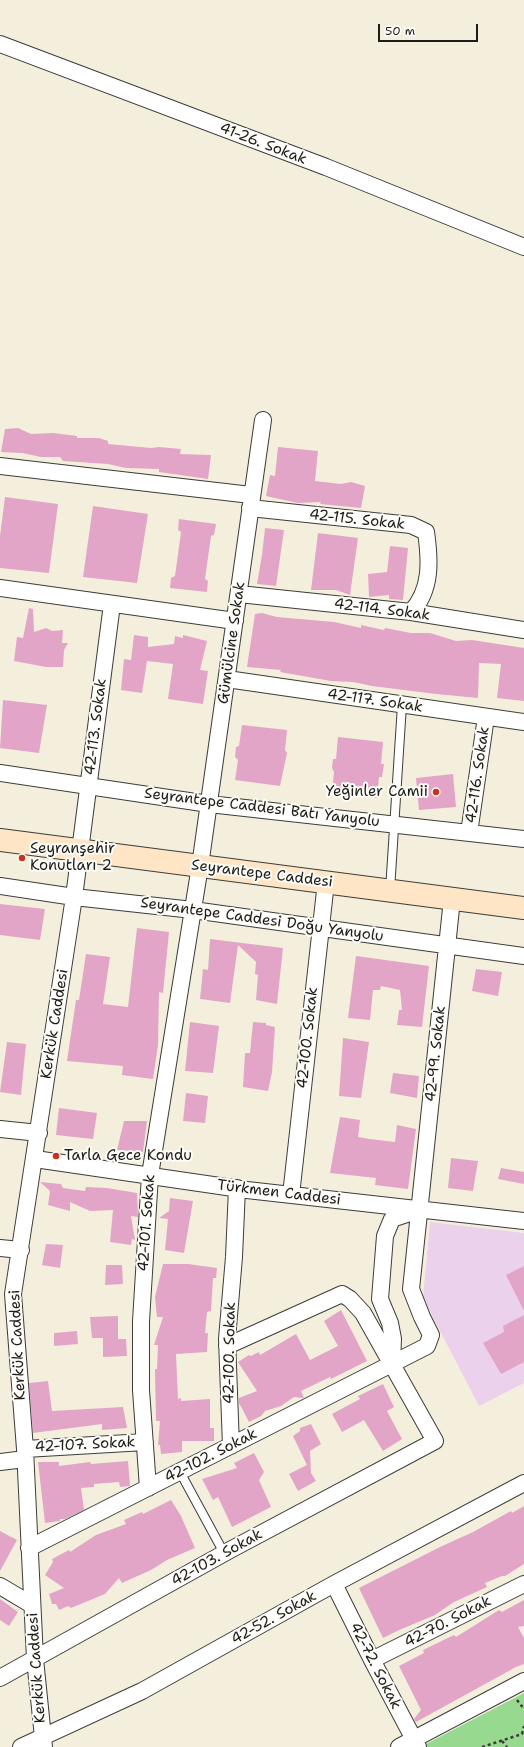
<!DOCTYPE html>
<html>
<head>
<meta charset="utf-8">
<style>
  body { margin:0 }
  #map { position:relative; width:524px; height:1747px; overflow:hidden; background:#f4efdc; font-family:"Shantell Sans",sans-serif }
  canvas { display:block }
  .scale { position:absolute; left:378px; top:24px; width:100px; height:18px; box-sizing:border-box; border:2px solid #1c1c1c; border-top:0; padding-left:5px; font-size:12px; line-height:14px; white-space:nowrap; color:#1c1c1c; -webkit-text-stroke:3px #fdfcf7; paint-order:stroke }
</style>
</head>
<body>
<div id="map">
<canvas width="524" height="1747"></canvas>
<div class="scale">50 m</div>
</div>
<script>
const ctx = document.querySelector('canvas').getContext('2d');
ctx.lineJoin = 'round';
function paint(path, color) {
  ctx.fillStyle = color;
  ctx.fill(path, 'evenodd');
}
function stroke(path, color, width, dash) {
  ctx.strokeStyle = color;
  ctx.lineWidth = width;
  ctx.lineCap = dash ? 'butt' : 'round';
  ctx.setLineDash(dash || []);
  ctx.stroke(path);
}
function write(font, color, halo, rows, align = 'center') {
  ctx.font = font + ' "Shantell Sans",sans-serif';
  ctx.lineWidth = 4;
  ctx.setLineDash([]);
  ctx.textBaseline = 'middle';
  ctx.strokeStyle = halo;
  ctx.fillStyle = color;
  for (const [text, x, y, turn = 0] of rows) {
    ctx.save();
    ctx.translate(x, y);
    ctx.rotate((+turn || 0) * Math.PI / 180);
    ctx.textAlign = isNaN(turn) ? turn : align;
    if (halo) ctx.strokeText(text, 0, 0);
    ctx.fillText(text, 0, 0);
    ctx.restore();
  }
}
const built = new Path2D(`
  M430 1222 524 1233V1383L479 1406 423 1298Z`);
const green = new Path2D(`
  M524 1693V1747H426L424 1745Z`);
const building = new Path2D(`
  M18 428 31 434 53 433 77 436V438H99L108 441V444L151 448 159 447 181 449 180 454 211 455 208 479 159 472V469L126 468 108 464 63 461 60 457H41L22 453 1 452 5 429Z
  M278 447 318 451 315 481 341 484 351 482 365 486 361 508 320 504 321 502 298 503 266 496 270 475 275 476Z
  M5 497 58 504 49 573 0 568V536Z
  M93 506 148 514 137 583 83 577Z
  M179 519 216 524 214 535 211 536 205 579 208 581 207 592 170 588 171 578 175 576 181 532 178 530Z
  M265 528 284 530 276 586 257 584 262 555Z
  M318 533 358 538 350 595 336 590H311Z
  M390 546 408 548 403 600 389 599V595L369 597 368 574 387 572Z
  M29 608 33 609 34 632 46 628 52 631 63 630 62 643H68L64 650 63 667H46L14 661 17 637 23 638Z
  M262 613 277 617 334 622 361 628V625L384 630 385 628 411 633H430L456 641 472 640 524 648V701L497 698 501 664 479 663 478 698 436 694 372 686 353 682 331 681 280 672 281 670 247 667 255 614Z
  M134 635 148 637V647L174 644 175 636 183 638V635L207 641 200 670 208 671 203 704 168 699 173 664 147 661 142 693 121 690 124 659 131 660Z
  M3 700 47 705 39 753 0 748Z
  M242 725 287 730 285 750 287 753 280 786 235 780 238 760 235 757 236 747 239 746Z
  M338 737 383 742 381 764H384L382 777H379L377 798 332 793 334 772 332 768 333 759H336Z
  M453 774 456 807 419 810 416 778Z
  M0 904 45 909 40 940 0 935Z
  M137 928 169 932 163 993 159 992 158 1045 153 1079 122 1075 123 1066 67 1061 76 1000H79L86 954 110 957 103 1004 128 1007Z
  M210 939 283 948 277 1004 256 1000 258 975 255 974 256 962 238 945 230 1003 200 999 203 969 208 970Z
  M356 956 429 966 422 1027 397 1025 399 1010H402L400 990 381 986 380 990H373L370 1020 348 1018Z
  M476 969 502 972 498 996 472 991Z
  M190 1022 219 1026 213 1073 185 1071Z
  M253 1022 266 1023V1025L275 1027 272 1072 268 1091 243 1087 245 1053H250Z
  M343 1038 369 1042 361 1098 339 1096Z
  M7 1042 26 1044 21 1095 0 1092Z
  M393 1073 419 1076 417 1098 390 1093Z
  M186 1093 208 1096 205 1123 183 1121Z
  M59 1108 97 1113 93 1139 56 1135Z
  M340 1117 360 1120 358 1137 370 1139 395 1142 397 1125 416 1129 408 1189 375 1185 376 1178 330 1173Z
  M124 1121H147L143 1152 117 1150Z
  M451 1158 478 1161 473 1191 448 1188Z
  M501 1168 524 1172V1184L498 1179Z
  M40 1182 61 1184 63 1188 85 1191 86 1187 107 1188 137 1193 138 1217 131 1216 135 1240 132 1239 131 1245 110 1242 113 1210 90 1211 70 1202V1211L48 1205 50 1191Z
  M170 1198 193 1201 184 1253 165 1250 168 1219 159 1218 169 1211Z
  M46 1244 63 1245 60 1268 42 1265Z
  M163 1264H188L217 1268 216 1278H213L211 1311 207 1312 205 1333H208L207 1352 176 1354 178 1399 181 1398V1401L210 1399V1428H214V1441H182V1452L161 1454 160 1445H158L160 1421H156L155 1369H157L158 1345H154L163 1317H157L155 1297Z
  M106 1265H122L123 1284 105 1285Z
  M524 1266V1311L506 1275Z
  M341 1310 367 1361 331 1379 330 1377 301 1391 304 1398 294 1397 281 1406 265 1411 261 1416 249 1422 239 1403V1398L257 1391 238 1362 249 1355 251 1356 259 1352 260 1355 296 1334 310 1360 338 1346 324 1321Z
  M524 1315V1362L501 1374 483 1343 504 1332 503 1326Z
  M118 1316V1339H126L127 1356 103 1357V1338H92L90 1317Z
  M77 1331 78 1344 54 1346V1333Z
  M48 1381 52 1411 123 1407 127 1428 102 1430V1424L33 1433 29 1383Z
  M383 1384 394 1407 387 1411 402 1439 383 1451 364 1420 342 1432 332 1414 360 1399 358 1396Z
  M311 1424 321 1444 310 1451 311 1473 316 1481 298 1491 289 1474 307 1465 293 1436 300 1431V1428Z
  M254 1453 264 1472 259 1480 271 1507 232 1527 218 1497 213 1500 202 1479 237 1468 234 1463Z
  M128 1461 130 1486 120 1487 119 1482 94 1484V1487L81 1488 84 1510 65 1519H60V1521L45 1523 38 1462H59V1466L90 1462 91 1464Z
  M171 1500 181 1516 195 1548 167 1560 151 1570 122 1583 119 1578 105 1594 71 1608 68 1606 59 1610 56 1604H52L49 1594 64 1588 45 1575 53 1562 52 1559 69 1550 70 1552 96 1535 126 1524 124 1520 142 1512 143 1514Z
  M524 1506V1564L505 1576H502L485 1583 487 1587 454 1602 435 1615 397 1631 383 1638 359 1588 440 1547 473 1532 511 1511 512 1513Z
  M0 1531 17 1540 0 1571Z
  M0 1599 18 1612 9 1626 0 1620Z
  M524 1600V1626L518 1627 524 1638V1664L516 1667 416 1722 414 1719 421 1710 399 1666 424 1653 423 1650 454 1635 456 1637 499 1610 502 1612Z`);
const path = new Path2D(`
  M517 1700 524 1709
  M502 1741 507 1747
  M482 1747 522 1734 524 1726`);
const lane = new Path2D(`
  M390 890 402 705
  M180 1472 224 1553`);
const street = new Path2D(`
  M0 44 326 167 524 247
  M0 466 251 495
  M250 508 411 525 426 532C430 560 432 590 411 612
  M0 588 235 621
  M239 594 411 612 524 630
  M227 679 524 722
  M0 773 209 804 524 839
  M469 833 486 717
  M0 886 74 897 193 910 524 956
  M0 1129 39 1133
  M35 1159 247 1190 524 1221
  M291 1195 326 882
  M0 1248 21 1250
  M392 1364 393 1339 390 1323 380 1299 385 1236 392 1219 416 1211
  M231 1446 227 1339 234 1257 237 1188
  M25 1449 145 1442
  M0 1462 25 1459
  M148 1488 141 1390V1321L150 1175 200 866 263 420
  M29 1548 427 1346 431 1335 422 1317 411 1289 452 899
  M334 1584 372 1660 418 1747
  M0 1586 32 1605
  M372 1660 524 1584
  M0 1678 230 1550 435 1441 363 1313 350 1299 342 1294 227 1346
  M21 1747 142 1691 334 1584 524 1483
  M44 1747 35 1659 25 1449 13 1294 74 897 112 604
  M399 1747 524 1681`);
const secondary = new Path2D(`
  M0 840 524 908`);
const markers = [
  [436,792,4,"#c8321e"],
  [22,858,4,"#c8321e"],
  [56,1156,4,"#c8321e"]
];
const streetNames = [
  ["41-26. Sokak",263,144,21],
  ["42-115. Sokak",357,520,6],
  ["42-114. Sokak",382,610,7],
  ["Gümülcine Sokak",232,643,-82],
  ["42-117. Sokak",375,701,8],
  ["42-113. Sokak",96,727,-83],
  ["42-116. Sokak",478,775,-82],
  ["Seyrantepe Caddesi Batı Yanyolu",262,808,7],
  ["Seyrantepe Caddesi",262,874,7],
  ["Seyrantepe Caddesi Doğu Yanyolu",262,920,8],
  ["Kerkük Caddesi",55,1024,-81],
  ["42-100. Sokak",308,1038,-84],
  ["42-99. Sokak",436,1054,-84],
  ["Türkmen Caddesi",279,1193,7],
  ["42-101. Sokak",147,1223,-86],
  ["Kerkük Caddesi",18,1345,-93],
  ["42-100. Sokak",230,1353,-89],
  ["42-107. Sokak",85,1445,-3],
  ["42-102. Sokak",211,1456,-27],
  ["42-103. Sokak",217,1558,-29],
  ["42-52. Sokak",274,1618,-29],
  ["42-70. Sokak",448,1622,-27],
  ["42-72. Sokak",375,1666,63],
  ["Kerkük Caddesi",37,1668,-94]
];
const poiNames = [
  ["Yeğinler Camii",428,792,"right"],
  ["Seyranşehir",30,849],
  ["Konutları 2",30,866],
  ["Tarla Gece Kondu",64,1156]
];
paint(built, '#ebd1eb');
paint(green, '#98d990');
paint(building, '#e2a5c8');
stroke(lane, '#3c3c39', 10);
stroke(street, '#3c3c39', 18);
stroke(secondary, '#3c3c39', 24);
stroke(path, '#3c3c39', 2.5, [3, 3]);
stroke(lane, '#fff', 8);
stroke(street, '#fff', 16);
stroke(secondary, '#fde5c5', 22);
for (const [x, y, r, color] of markers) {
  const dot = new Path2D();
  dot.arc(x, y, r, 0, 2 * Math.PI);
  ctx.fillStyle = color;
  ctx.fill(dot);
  stroke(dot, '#fdfcf7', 1.5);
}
write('15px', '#1c1c1c', '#fdfcf7', streetNames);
write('15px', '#1c1c1c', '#fdfcf7', poiNames, 'left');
</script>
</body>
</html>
